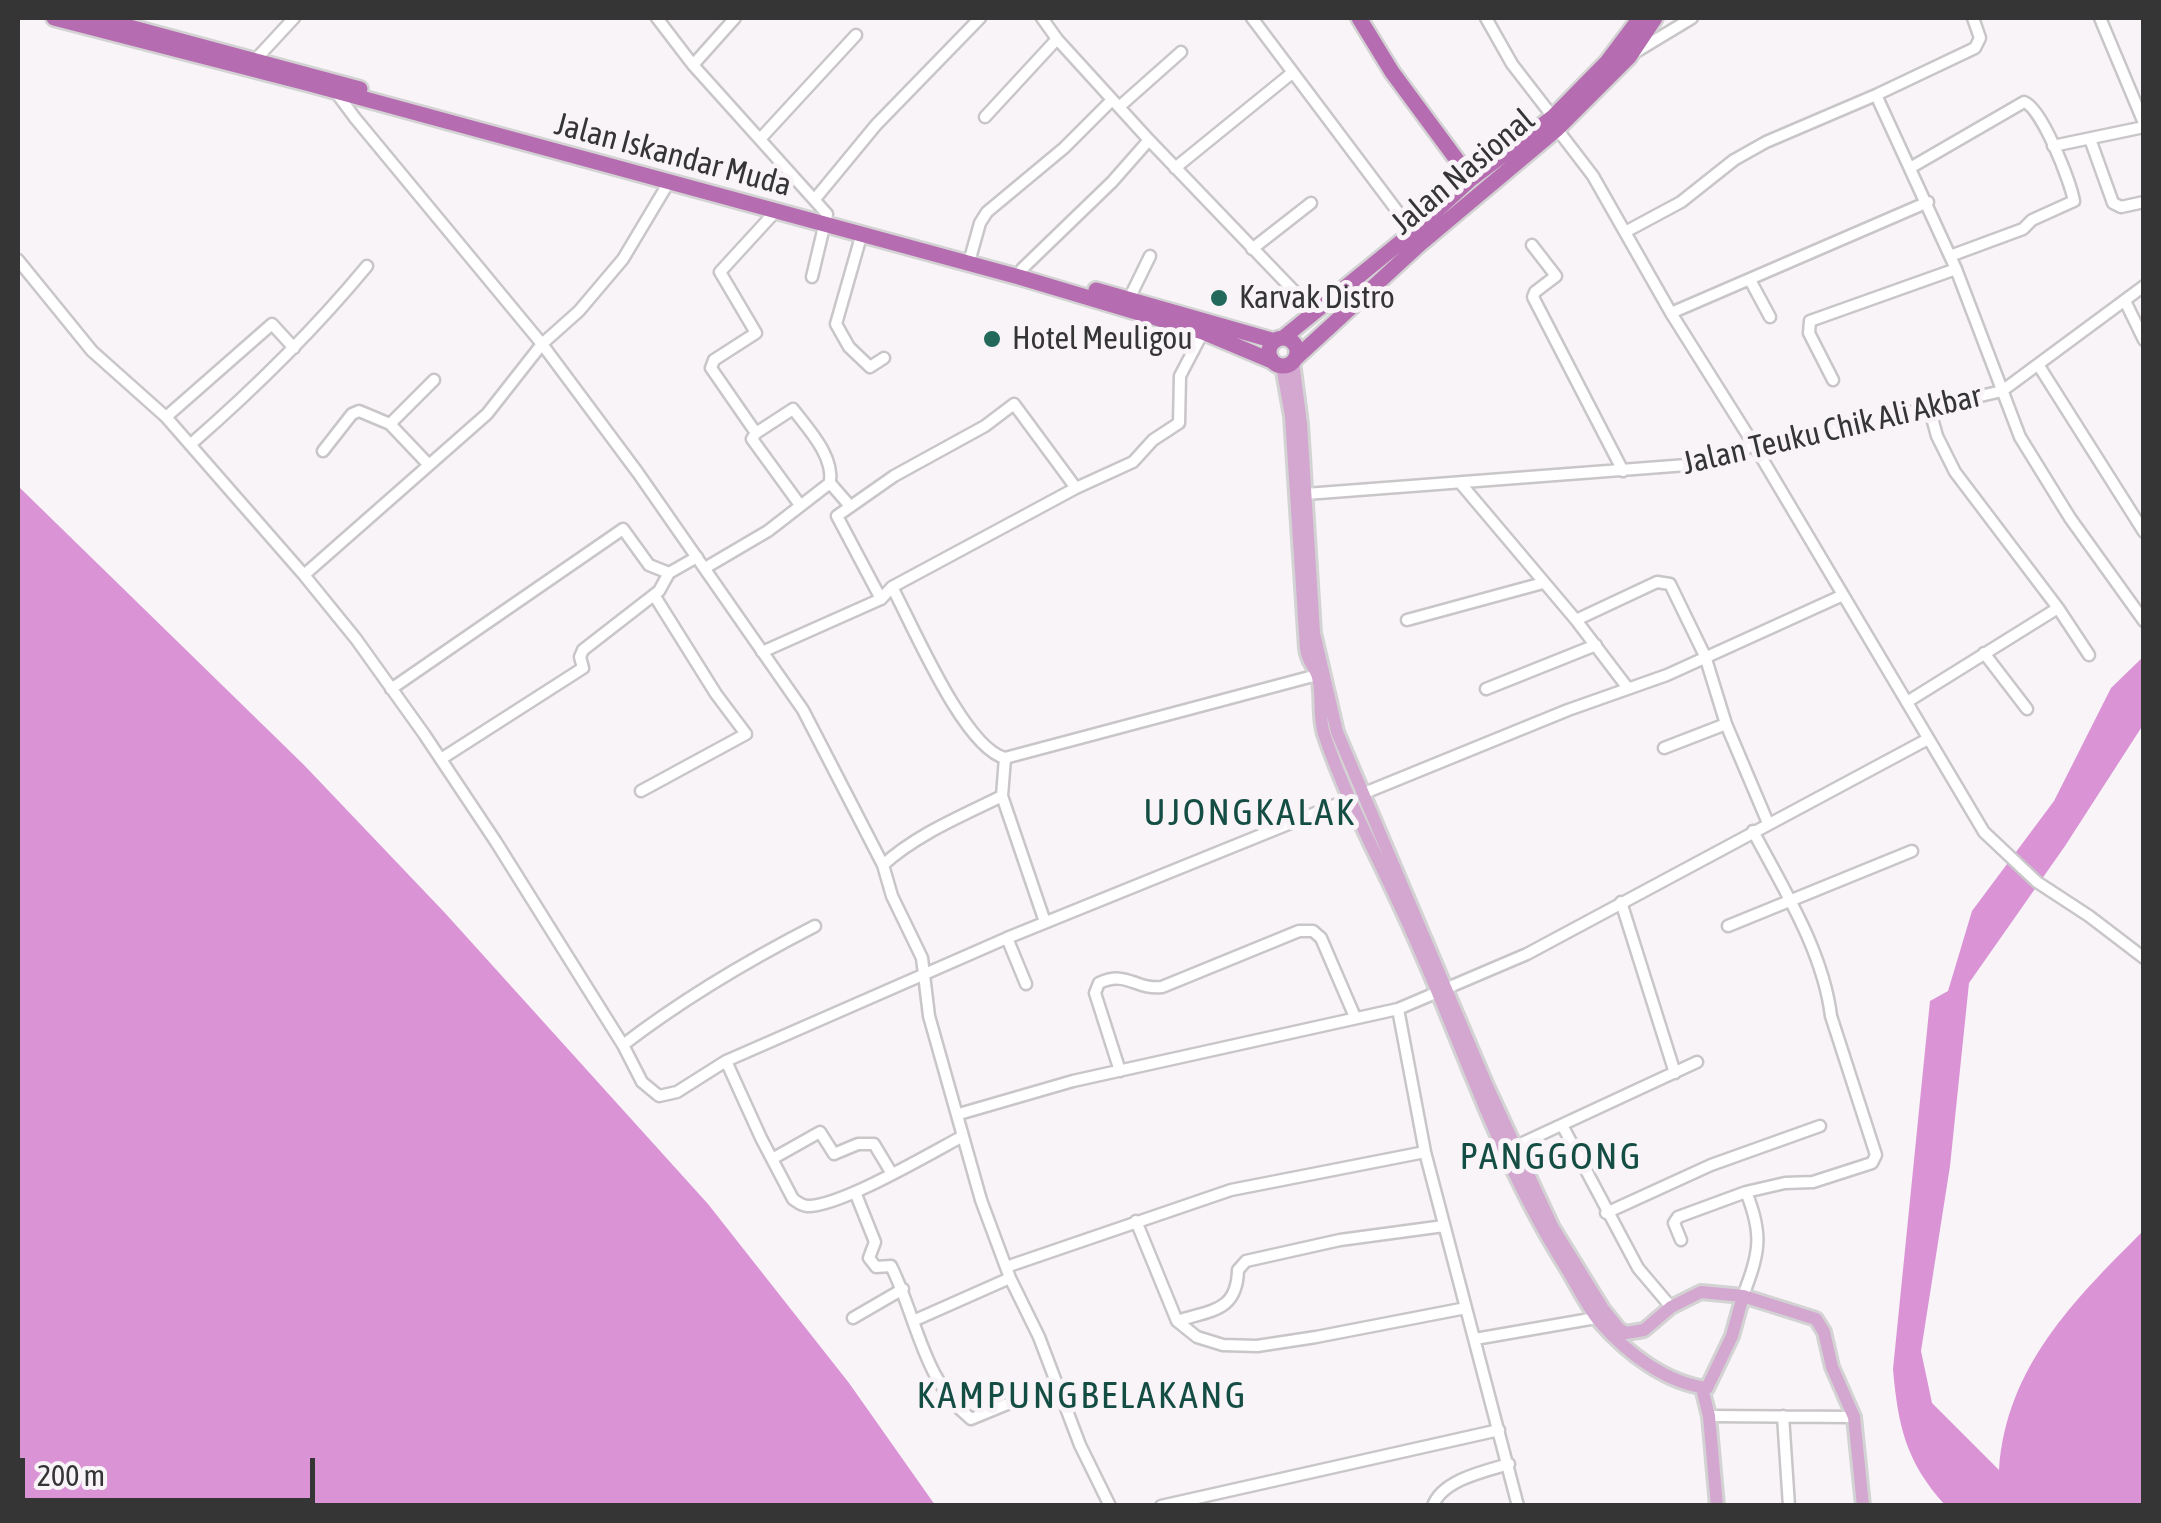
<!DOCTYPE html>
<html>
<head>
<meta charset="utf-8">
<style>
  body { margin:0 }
  #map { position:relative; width:2161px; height:1523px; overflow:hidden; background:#f8f4f8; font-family:"Asap Condensed",sans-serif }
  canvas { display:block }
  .frame { position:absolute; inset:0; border:20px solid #363536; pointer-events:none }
  .scale { position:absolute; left:20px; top:1458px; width:295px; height:45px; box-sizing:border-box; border:5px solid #363536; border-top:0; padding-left:12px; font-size:30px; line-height:35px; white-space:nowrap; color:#363536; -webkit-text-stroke:8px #f8f4f8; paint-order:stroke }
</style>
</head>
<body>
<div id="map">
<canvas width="2161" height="1523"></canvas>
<div class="frame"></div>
<div class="scale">200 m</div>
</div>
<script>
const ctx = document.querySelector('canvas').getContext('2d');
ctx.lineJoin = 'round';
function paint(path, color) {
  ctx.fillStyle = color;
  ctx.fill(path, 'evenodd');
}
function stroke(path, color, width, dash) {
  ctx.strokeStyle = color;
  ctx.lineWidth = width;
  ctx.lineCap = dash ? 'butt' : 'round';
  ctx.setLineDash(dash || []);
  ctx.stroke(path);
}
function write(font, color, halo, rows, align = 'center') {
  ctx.font = font + ' "Asap Condensed",sans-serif';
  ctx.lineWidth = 10;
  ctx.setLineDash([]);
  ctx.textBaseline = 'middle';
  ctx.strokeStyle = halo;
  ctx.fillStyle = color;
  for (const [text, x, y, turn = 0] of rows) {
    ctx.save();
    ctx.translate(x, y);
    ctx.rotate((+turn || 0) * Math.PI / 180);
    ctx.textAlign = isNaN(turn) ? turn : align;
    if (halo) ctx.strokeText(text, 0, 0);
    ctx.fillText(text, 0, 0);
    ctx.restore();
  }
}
const water = new Path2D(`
  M18 486 304 765 445 913 708 1204 849 1383 935 1505H18Z
  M2143 657V725L2065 846 1969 983 1950 1166 1921 1351 1932 1403 1999 1470C2006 1367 2074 1300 2143 1231V1505H1945C1906 1462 1898 1426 1893 1369L1930 1001 1948 991 1972 911 2054 801 2111 688Z`);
const minor = new Path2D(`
  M657 18 693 65 827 214 812 277
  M1042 18 1057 39 1149 140 1315 313
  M1252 18 1413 232
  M1486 18 1512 64 1553 117
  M2100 18 2144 123
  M1634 53 1692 18
  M256 59 294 18
  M693 65 735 18
  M335 91 355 118 542 344 638 473 803 710 883 865 892 896 922 958 929 1016 981 1200 1010 1278 1039 1337 1080 1445 1110 1506
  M1876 95 1956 269 2020 437 2070 518 2144 621
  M1119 107 1181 52
  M985 117 1057 39
  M1557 129 1593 176 1671 313 1754 445 1984 832 2037 882 2089 916 2144 958
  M761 138 856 35
  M2090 139 2113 203 2121 207 2144 202
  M2053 146 2144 127
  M1175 168 1292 73
  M1910 168 2024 102C2042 108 2070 181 2074 201L2032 220 2023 229 1950 256
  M815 199 876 125 980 18
  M1627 231 1681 202 1734 160 1766 142 1876 95 1975 48 1980 38 1973 18
  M862 233 836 324 849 347 870 367 884 358
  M1532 245 1556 276 1535 292 1533 297 1623 471
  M1252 249 1311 203
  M971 255 980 223 987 212 1064 148 1112 100
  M18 260 92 351 166 417 304 575 487 414 542 344 579 311 623 259 669 182
  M1022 269 1112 182 1149 140
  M1750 280 1770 317
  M1129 299 1150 256
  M2125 301 2144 340
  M1671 313 1928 202
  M2039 366 2144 532
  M1833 380 1809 333 1810 321 1956 269
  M1929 407 1937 436 1955 472 2058 608
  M166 417 272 324 294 348
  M390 424 434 380
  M756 433 711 368 714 360 756 333 720 272 775 212
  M191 444C254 389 314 330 367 266
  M323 451 352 414 359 411 390 424 428 464
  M830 483 850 506
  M1462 485 1576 620 1627 687
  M1306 494 1713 463 1754 445 1825 432 2002 391 2144 286
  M705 568 768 531 830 483C834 456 809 430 793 409L756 433 752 439 800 505
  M304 575 356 639 424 734 496 842 623 1045 642 1082 659 1096 677 1092 726 1061 1007 938 1350 799
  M892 587C913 626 964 748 1005 758L1317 675
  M881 599 837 516 894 476 985 426 1014 404 1076 488
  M1407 620 1543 583
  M1576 620 1657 582 1670 584 1705 656 1726 724 1768 823
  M762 652 881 599 892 587 1076 488 1133 462 1153 440 1179 423 1180 376 1203 332
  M1984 653 2027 709
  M391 689 623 529 649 565 669 573
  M1486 689 1596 645
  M1907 702 2058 608 2089 655
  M1664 748 1726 724
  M1005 758 1002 796 1045 922
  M441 759 583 668 580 657 583 650 659 591 669 573 697 557
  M641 791 746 734 716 694 654 595
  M1362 794 1568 710 1667 675 1841 596
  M883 865C917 834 962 816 1002 796
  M1621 902 1675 1073
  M1728 926 1912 851
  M1007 938 1026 984
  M1398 1009 1425 1152 1518 1506
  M623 1045C684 998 747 961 815 926
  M726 1061 761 1138 793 1199C799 1203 800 1205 807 1206 840 1207 931 1153 963 1136
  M1120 1071 1095 993 1099 983C1127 970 1135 990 1162 987L1299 931H1313L1321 938 1355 1017
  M959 1114 1073 1081 1398 1009 1527 954 1928 739
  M1562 1125 1638 1268 1671 1307
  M1516 1146 1697 1062
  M772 1159 820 1132 834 1154 858 1144H874L892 1174
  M855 1192 875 1242 869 1258 876 1267 891 1266C917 1318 923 1381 971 1419L1056 1384
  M1606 1213 1711 1165 1820 1126
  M1136 1221 1177 1321 1197 1337 1223 1345 1257 1346 1316 1337 1466 1308
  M1681 1240 1674 1223 1678 1217 1746 1192 1785 1183 1813 1182 1872 1163 1876 1155 1831 1016C1823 951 1783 888 1753 831
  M1006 1267 1231 1190 1425 1152
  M1743 1296C1759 1253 1764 1236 1746 1192
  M853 1318 903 1289
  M913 1321 1010 1278
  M1177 1321C1211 1310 1237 1312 1238 1270L1246 1261 1340 1240 1444 1226
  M1475 1339 1596 1318
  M1709 1416 1854 1417
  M1783 1416 1789 1506
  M1161 1506 1499 1430
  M1433 1506C1442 1480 1485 1471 1509 1464`);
const major = new Path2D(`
  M1293 362 1301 424 1314 633 1337 732 1487 1086 1553 1228 1603 1309 1619 1329 1626 1333 1644 1330 1671 1307 1701 1292 1743 1296 1816 1319 1824 1332 1832 1367 1854 1417 1863 1506
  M1282 366 1291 416 1306 648C1308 663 1312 662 1317 674 1323 689 1318 716 1324 734 1346 799 1379 859 1407 921 1460 1036 1496 1156 1564 1264 1576 1283 1586 1305 1600 1322 1627 1353 1666 1383 1707 1388L1732 1336 1743 1296
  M1702 1388 1709 1416 1717 1506`);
const highway = new Path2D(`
  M54 18 310 84 1019 277 1203 332 1272 361
  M96 18 360 89
  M1359 18 1392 72 1471 179
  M1096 290 1275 341
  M1283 338 1413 232 1471 179 1553 117 1607 62 1640 18
  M1269 352a14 14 0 1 1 28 0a14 14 0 1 1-28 0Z
  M1296 358 1420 244 1557 129 1629 57 1655 18`);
const markers = [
  [1219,298,10,"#22695c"],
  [992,339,10,"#22695c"]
];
const streetNames = [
  ["Jalan Iskandar Muda",673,155,15],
  ["Jalan Nasional",1463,172,-40],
  ["Jalan Teuku Chik Ali Akbar",1832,430,-13]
];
const poiNames = [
  ["Karvak Distro",1239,298],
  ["Hotel Meuligou",1012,339]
];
const quarterNames = [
  ["UJONGKALAK",1250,813],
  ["PANGGONG",1551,1157],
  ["KAMPUNGBELAKANG",1082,1396]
];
paint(water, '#da94d5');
stroke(minor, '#c9c6c9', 15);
stroke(major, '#d3d3d3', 18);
stroke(highway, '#d3d3d3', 20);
stroke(minor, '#fff', 10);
stroke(major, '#d3a7d0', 12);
stroke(highway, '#b66cb1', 15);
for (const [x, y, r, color] of markers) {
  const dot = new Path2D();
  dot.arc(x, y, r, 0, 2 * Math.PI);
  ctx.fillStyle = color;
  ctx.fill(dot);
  stroke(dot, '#f8f4f8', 4);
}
write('32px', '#363536', '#f8f4f8', streetNames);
write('32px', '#363536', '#f8f4f8', poiNames, 'left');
ctx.letterSpacing = '2.5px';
write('38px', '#144d43', '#f8f4f8', quarterNames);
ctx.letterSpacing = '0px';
</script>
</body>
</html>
